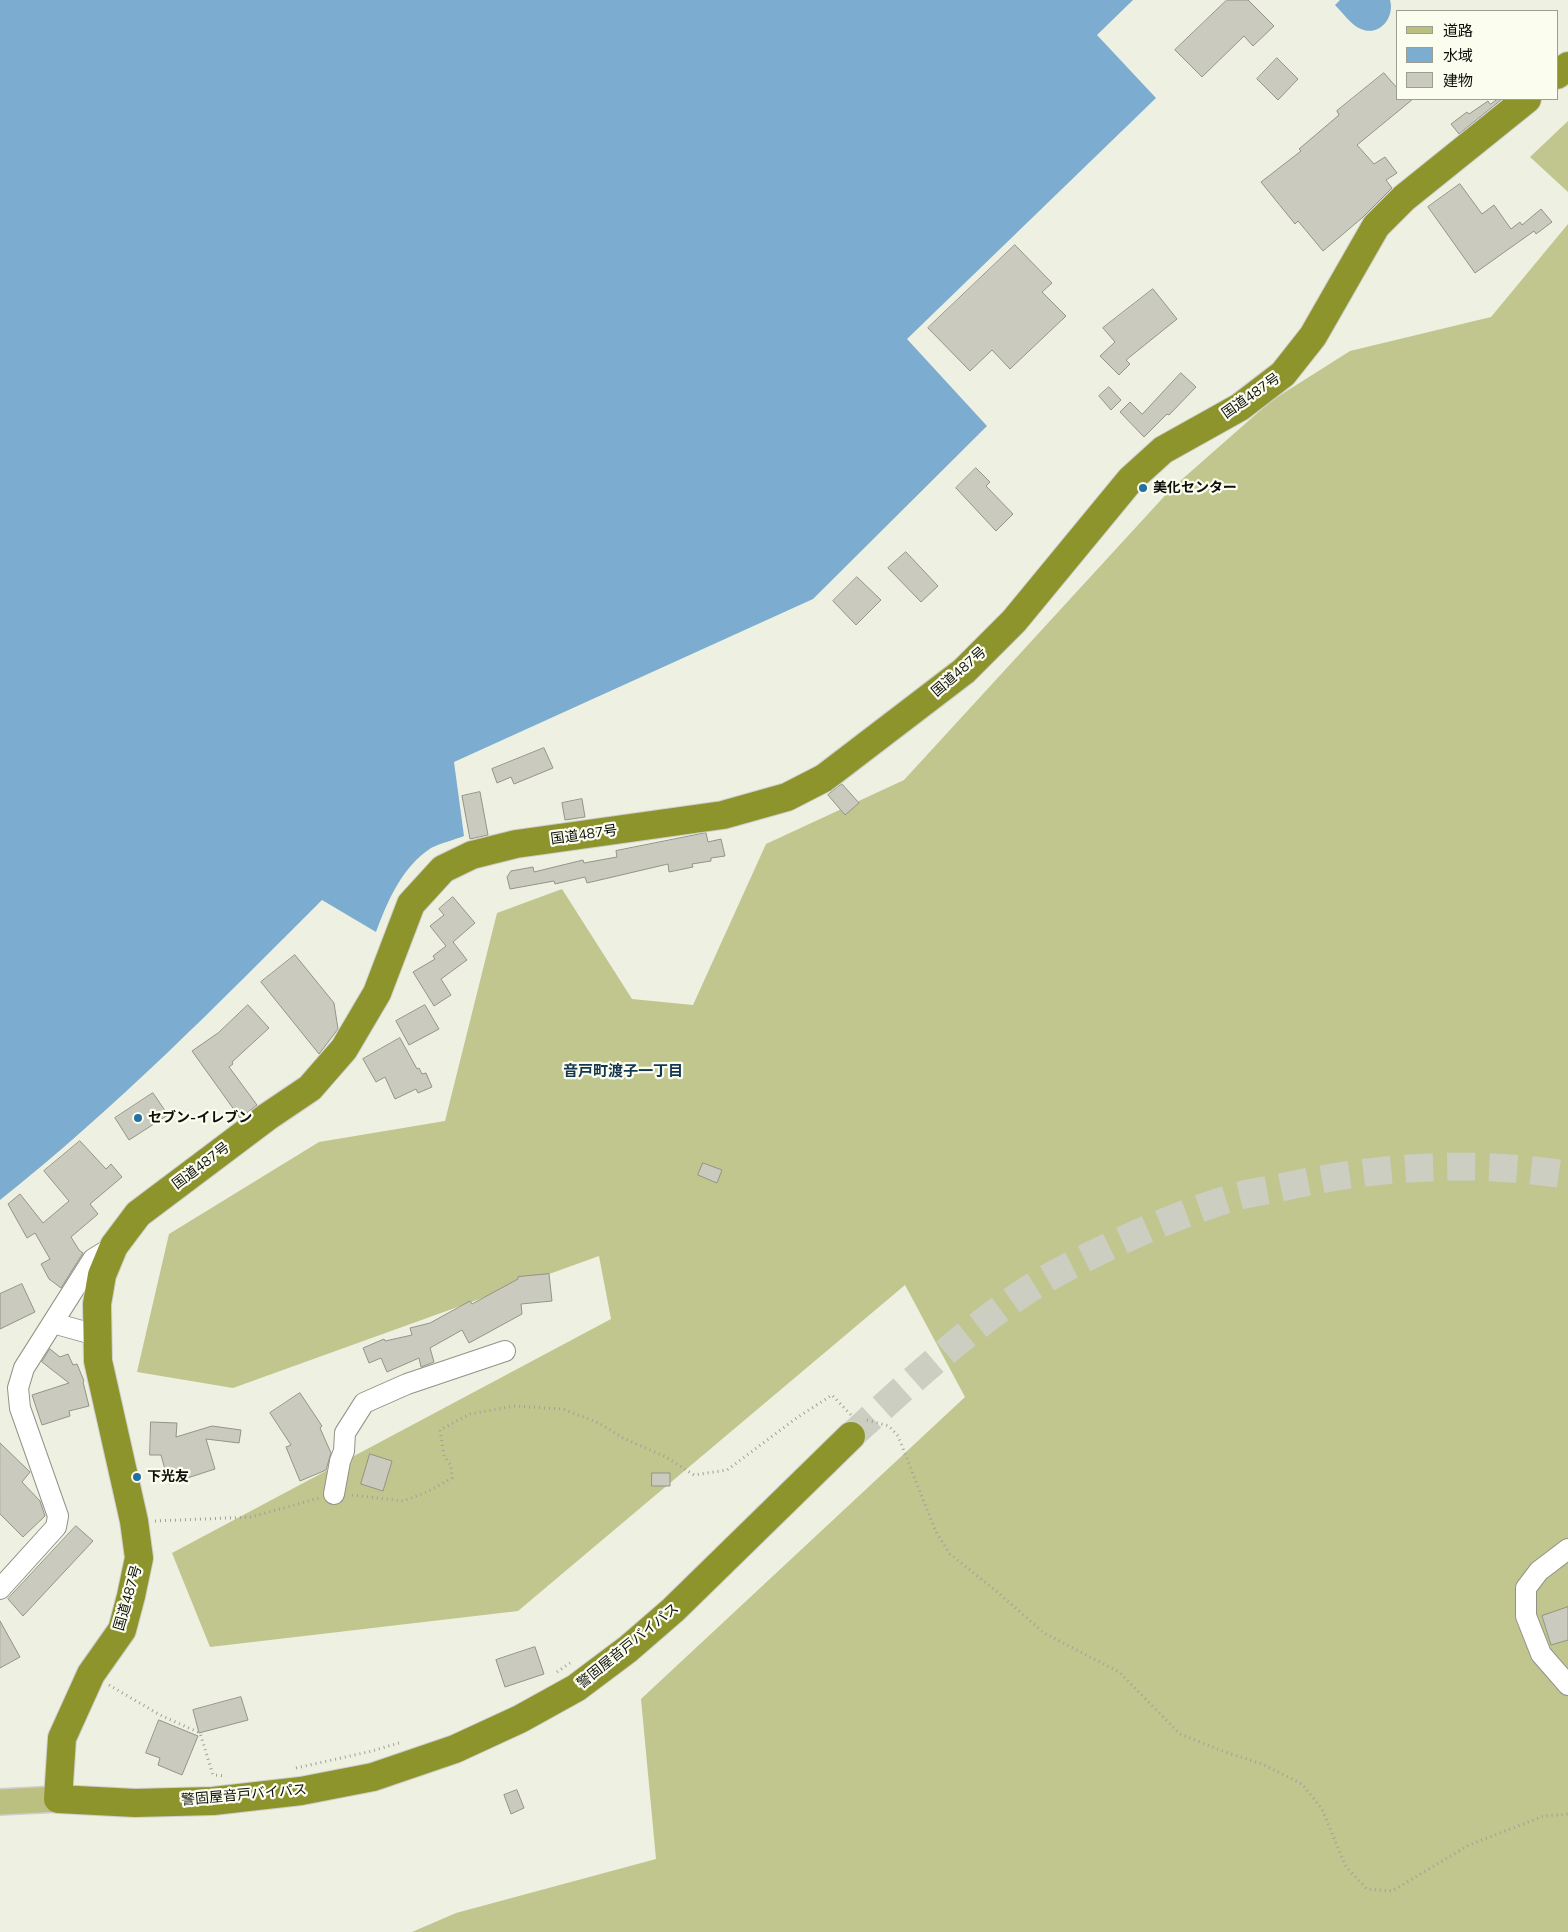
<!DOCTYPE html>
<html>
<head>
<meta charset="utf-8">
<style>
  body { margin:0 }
  #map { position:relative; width:1568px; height:1932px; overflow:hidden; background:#eef0e2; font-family:Mulish,"Noto Sans JP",sans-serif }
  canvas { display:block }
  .legend { position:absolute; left:1396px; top:10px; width:162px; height:90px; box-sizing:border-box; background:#fbfdef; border:1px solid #9c9e93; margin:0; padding:6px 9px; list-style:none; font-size:15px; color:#0e0f0a }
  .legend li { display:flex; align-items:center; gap:10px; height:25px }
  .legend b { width:25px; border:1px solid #9c9e93 }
</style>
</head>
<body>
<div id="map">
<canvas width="1568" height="1932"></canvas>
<ul class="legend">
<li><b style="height:6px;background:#bbbf80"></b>道路</li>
<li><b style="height:14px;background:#7cacd0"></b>水域</li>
<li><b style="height:14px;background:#cacbbe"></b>建物</li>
</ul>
</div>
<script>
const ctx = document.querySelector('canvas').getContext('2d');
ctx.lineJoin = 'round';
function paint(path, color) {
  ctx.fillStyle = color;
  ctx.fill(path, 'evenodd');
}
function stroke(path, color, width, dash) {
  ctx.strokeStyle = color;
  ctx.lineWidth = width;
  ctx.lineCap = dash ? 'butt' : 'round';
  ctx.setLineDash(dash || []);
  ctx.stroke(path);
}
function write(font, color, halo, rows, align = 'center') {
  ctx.font = font + ' Mulish,"Noto Sans JP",sans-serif';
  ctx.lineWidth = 4.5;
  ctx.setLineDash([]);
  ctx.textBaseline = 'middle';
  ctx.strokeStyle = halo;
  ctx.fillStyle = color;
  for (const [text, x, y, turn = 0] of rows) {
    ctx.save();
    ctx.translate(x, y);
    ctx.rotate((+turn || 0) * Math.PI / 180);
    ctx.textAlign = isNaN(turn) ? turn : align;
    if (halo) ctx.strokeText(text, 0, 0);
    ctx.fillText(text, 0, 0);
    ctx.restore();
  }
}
const forest = new Path2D(`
  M1568 121V192L1530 157Z
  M1568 224V1932H412L456 1913 656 1859 641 1699 965 1397 905 1285 518 1611 210 1647 172 1553 611 1319 599 1256 233 1388 137 1372 169 1234 319 1142 445 1121 497 913 562 889 632 999 693 1005 766 844 904 780 1171 489 1271 401 1350 351 1491 317Z`);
const water = new Path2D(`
  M0 0H1133L1097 35 1156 98 907 339 987 426 813 599 454 762 464 836C454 840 441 843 431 848 402 867 388 900 376 932L322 900C218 1004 115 1109 0 1200Z
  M1340 0H1390C1395 17 1380 37 1361 29 1351 25 1343 13 1335 5Z`);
const building = new Path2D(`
  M1227 0H1248L1274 26 1253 46 1244 36 1202 77 1175 50Z
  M1277 58 1298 79 1278 100 1257 79Z
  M1384 73 1397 88V99H1413L1357 145 1374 164 1385 157 1397 173 1386 180 1392 188 1362 218 1323 251 1298 221 1295 224 1261 182 1301 151 1299 149 1339 115 1337 111Z
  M1498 99H1502L1459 134 1451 124 1467 112 1469 114 1488 101 1490 104Z
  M1460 184 1482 214 1494 205 1511 229 1520 222 1522 225 1541 209 1552 222 1536 234 1534 231 1475 273 1428 207Z
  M1015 245 1052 283 1042 292 1066 316 1010 369 992 350 970 371 928 328Z
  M1153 289 1177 319 1126 360 1130 364 1119 375 1100 356 1115 342 1103 328Z
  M1181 373 1196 387 1169 415 1167 414 1144 437 1120 412 1130 402 1142 414Z
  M1109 387 1121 400 1111 410 1099 396Z
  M976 468 990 482 986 486 1013 514 996 531 956 488Z
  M906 552 938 586 921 602 888 568Z
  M857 577 881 600 856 625 833 601Z
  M544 748 553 768 514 784 511 777 497 783 492 769Z
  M842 784 859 803 845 815 828 795Z
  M480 792 488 835 470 839 462 796Z
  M582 799 585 817 565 820 562 803Z
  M706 833 708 842 721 839 725 856 711 858V861L692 864 693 867 669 872 668 864 587 883 585 877 555 884 554 881 510 889 507 877 511 871 533 867 534 872 583 860 584 863 617 857 616 851Z
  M453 897 475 923 453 942 467 960 441 979 451 995 434 1006 413 972 435 959 433 956 446 946 430 926 444 915 439 909Z
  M295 955 334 1003 338 1029 319 1054 261 982Z
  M248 1005 269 1028 232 1062 233 1064 229 1067 257 1105 240 1118 192 1051 218 1033Z
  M425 1005 439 1029 409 1045 396 1021Z
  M400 1038 417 1069 419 1068 422 1074 426 1073 432 1087 418 1093 416 1089 395 1099 385 1077 376 1082 363 1059Z
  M153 1093 168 1115 129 1140 115 1118Z
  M80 1141 106 1169 111 1164 122 1177 90 1204 98 1214 71 1237 79 1250 83 1253 61 1288 49 1279 41 1264 50 1259 35 1233 27 1238 8 1204 20 1194 43 1223 69 1201 44 1171Z
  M703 1163 722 1170 717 1183 698 1175Z
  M549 1274 552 1301 521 1304 522 1314 469 1343 462 1330 430 1348 434 1362 421 1367 419 1358 387 1372 381 1358 369 1363 363 1348 384 1339 385 1341 412 1335 410 1328 430 1323 470 1301 472 1304 518 1279V1277Z
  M22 1284 35 1312 0 1329V1294Z
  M50 1349 60 1357 68 1354 73 1365 77 1364 84 1381 83 1382 89 1406 69 1411 70 1416 42 1425 32 1395 69 1383 42 1362Z
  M300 1393 322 1426 320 1428 331 1453 326 1470 300 1481 286 1447 291 1445 270 1413Z
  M151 1422 177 1423 176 1437 212 1426 241 1430 239 1443 206 1439 215 1469 169 1484 161 1455H150Z
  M0 1443 30 1472 22 1482 40 1501 45 1516 23 1537 0 1514Z
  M370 1454 392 1461 383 1491 361 1484Z
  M652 1473H670V1486H652Z
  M76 1526 93 1541 23 1616 8 1599Z
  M1568 1607V1640L1551 1645 1542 1616Z
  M0 1621 20 1657 0 1668Z
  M535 1647 544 1674 505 1687 496 1660Z
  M241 1697 248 1720 199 1733 193 1710Z
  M159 1720 198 1736 182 1775 158 1765 160 1758 146 1753Z
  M517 1790 524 1808 511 1814 504 1795Z`);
const highwayTunnel = new Path2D(`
  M851 1436C908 1384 964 1332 1029 1289 1056 1272 1085 1258 1114 1244 1151 1227 1189 1211 1228 1199 1246 1193 1265 1191 1283 1187 1377 1166 1473 1160 1568 1175`);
const path = new Path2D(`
  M867 1420 889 1426 898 1436 936 1532 950 1554 995 1590 1044 1633 1119 1672 1180 1734 1225 1752 1262 1764 1302 1784 1322 1809 1346 1867 1367 1889 1392 1891 1469 1845 1544 1816 1568 1814
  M352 1495 403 1501 427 1492 452 1478 451 1466 444 1456 440 1430 470 1414 514 1406 563 1409 599 1423 623 1438 666 1457 694 1475 727 1470 798 1417 832 1395 851 1415
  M155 1521 251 1517 319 1498
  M557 1672 570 1663
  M109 1685 160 1715 200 1733 213 1775 226 1776
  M296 1768 368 1752 399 1743`);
const minor = new Path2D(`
  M53 1323 96 1335
  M334 1494 340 1461 344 1451 345 1433 364 1403 407 1384 505 1351
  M1568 1549 1539 1571 1526 1588V1616L1541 1654 1568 1685
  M0 1589 56 1527 58 1516 20 1408 18 1388 24 1368 93 1259 114 1246`);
const major = new Path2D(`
  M0 1802 58 1799`);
const highway = new Path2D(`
  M1557 75 1568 66
  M851 1436 673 1610 628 1649 576 1688 520 1719 455 1749 373 1777 301 1791 213 1801 135 1803 58 1799 62 1738 91 1674 122 1630 131 1596 139 1558 134 1521 98 1361 97 1304 102 1275 114 1246 138 1214 267 1117 310 1088 344 1049 377 993 411 904 443 869 472 855 516 844 723 815 787 797 824 778 964 671 1014 621 1131 479 1163 450 1240 407 1283 374 1313 336 1376 226 1404 198 1527 99`);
const markers = [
  [1143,488,5,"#2371a3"],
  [138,1118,5,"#2371a3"],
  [137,1477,5,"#2371a3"]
];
const streetNames = [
  ["国道487号",1251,396,-35],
  ["国道487号",959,672,-41],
  ["国道487号",584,835,-8],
  ["国道487号",201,1166,-37],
  ["国道487号",128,1598,-74],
  ["警固屋音戸バイパス",628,1646,-39],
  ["警固屋音戸バイパス",244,1795,-5]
];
const poiNames = [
  ["美化センター",1153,488],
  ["セブン-イレブン",148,1118],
  ["下光友",147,1477]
];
const neighbourhoodNames = [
  ["音戸町渡子一丁目",623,1071]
];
paint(forest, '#c1c68f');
paint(water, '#7cacd0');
paint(building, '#cacbbe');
stroke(building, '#929487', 1);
stroke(highwayTunnel, '#cccec2', 28, [28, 14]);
stroke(minor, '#929387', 22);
stroke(major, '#cfcfce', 28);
stroke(highway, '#cfcfce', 30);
stroke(path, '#9fa196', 3, [1, 4]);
stroke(minor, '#fff', 20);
stroke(major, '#bbbf80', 25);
stroke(highway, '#8e942c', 28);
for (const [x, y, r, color] of markers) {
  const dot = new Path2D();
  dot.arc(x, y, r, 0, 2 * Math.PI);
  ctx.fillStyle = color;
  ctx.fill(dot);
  stroke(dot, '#fbfdef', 2);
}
write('14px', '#0e0f0a', '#fbfdef', streetNames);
write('bold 14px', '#0e0f0a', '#fbfdef', poiNames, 'left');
write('bold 15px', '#133750', '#fbfdef', neighbourhoodNames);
</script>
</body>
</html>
